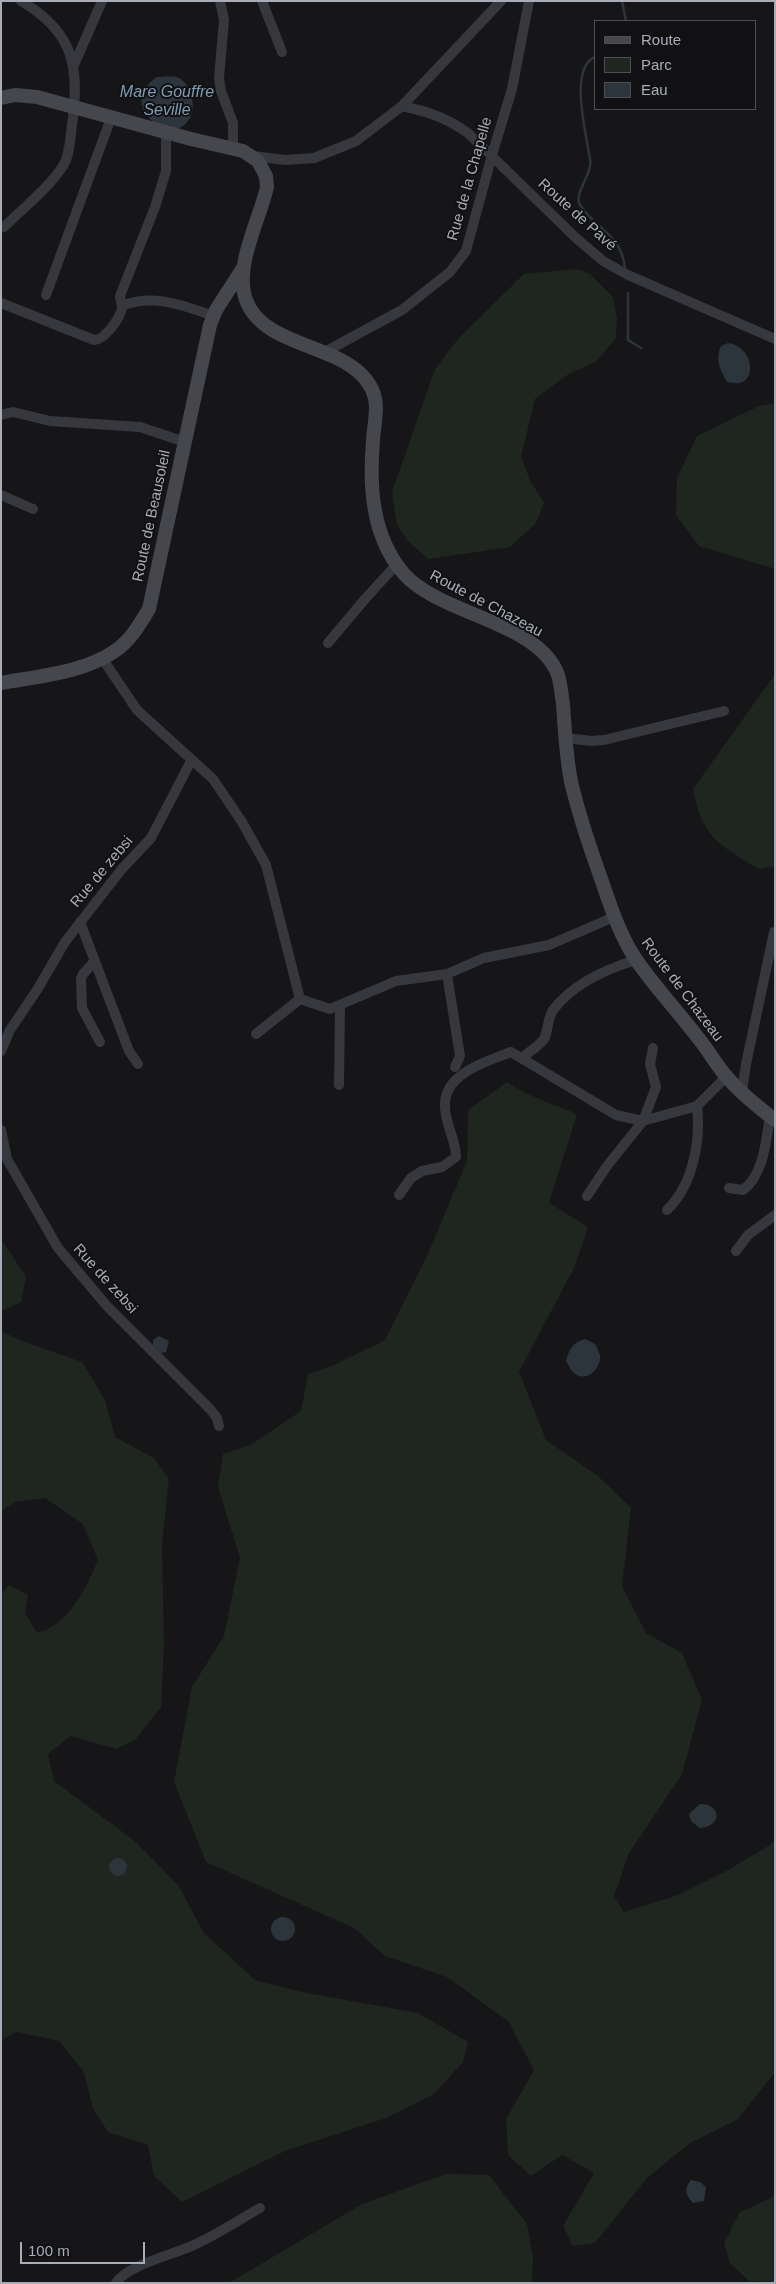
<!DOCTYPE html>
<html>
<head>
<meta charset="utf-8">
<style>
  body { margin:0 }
  #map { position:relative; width:776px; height:2284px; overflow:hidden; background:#161618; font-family:Helvetica,sans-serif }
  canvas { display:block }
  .frame { position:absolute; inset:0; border:2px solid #a8adb8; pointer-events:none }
  .legend { position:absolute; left:594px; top:20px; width:162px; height:90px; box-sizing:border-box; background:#111113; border:1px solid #4d4f55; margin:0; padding:6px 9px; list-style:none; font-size:15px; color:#a8adb8 }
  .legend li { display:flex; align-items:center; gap:10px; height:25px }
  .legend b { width:25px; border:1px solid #4d4f55 }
  .scale { position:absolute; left:20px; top:2242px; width:125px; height:22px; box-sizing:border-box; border:2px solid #a8adb8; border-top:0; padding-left:6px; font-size:15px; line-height:18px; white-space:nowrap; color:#a8adb8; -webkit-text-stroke:4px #111113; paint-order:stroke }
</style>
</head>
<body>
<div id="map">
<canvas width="776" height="2284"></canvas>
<div class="frame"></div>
<ul class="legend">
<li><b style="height:6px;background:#45474d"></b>Route</li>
<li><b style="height:14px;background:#1e261f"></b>Parc</li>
<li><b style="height:14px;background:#2c353c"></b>Eau</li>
</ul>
<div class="scale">100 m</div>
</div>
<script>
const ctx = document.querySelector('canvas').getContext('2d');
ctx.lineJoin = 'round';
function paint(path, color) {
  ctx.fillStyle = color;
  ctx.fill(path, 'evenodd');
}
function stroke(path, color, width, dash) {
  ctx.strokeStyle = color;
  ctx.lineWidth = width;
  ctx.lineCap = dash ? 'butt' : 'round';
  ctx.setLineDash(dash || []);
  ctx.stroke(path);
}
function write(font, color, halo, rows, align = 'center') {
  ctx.font = font + ' Helvetica,sans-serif';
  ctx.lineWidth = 4;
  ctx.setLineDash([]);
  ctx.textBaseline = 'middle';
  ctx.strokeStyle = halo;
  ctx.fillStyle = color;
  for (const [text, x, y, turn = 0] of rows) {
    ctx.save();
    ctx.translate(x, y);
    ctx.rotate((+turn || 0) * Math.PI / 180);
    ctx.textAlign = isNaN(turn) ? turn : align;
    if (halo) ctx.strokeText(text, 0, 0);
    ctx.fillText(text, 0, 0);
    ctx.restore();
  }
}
const green = new Path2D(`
  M577 269 590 274 613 297 617 318 616 338 597 361 567 375 535 399 521 457 530 480 544 503 536 523 510 547 428 559 409 542 397 525 392 492 435 369 458 339 524 274Z
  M775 403V569L699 546 676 515 677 478 697 436 759 406Z
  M775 674V866L759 869C719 845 702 838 693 789Z
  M507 1082 527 1094 577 1114 549 1203 588 1227 574 1268 519 1372 546 1440 598 1476 631 1508 622 1586 646 1633 682 1653 702 1700 682 1774 629 1853 614 1896 624 1912 675 1896 723 1873 770 1845 775 1839V2072L738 2119 690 2143 647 2178 595 2243 573 2246 563 2226 594 2173 562 2155 531 2176 508 2155 506 2119 534 2070 508 2021 447 1977 385 1956 354 1928 206 1862 174 1782 192 1687 224 1636 240 1558 218 1487 223 1454 252 1444 301 1411 308 1374 332 1366 385 1340 426 1258 467 1161 468 1110Z
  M1 1239 26 1277 21 1302 5 1310 1 1309Z
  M1 1331 22 1341 82 1362 105 1400 115 1437 154 1458 169 1479 162 1544 164 1646 161 1707 135 1740 116 1749 71 1736 48 1754 54 1781 136 1842 179 1886 203 1932 255 1980 307 1993 418 2013 468 2042 463 2062 434 2094 386 2118 285 2151 182 2202 154 2176 148 2145 108 2132 93 2109 84 2072 59 2041 17 2032 1 2040V1595L9 1585 28 1595 25 1613 37 1633C70 1624 86 1588 98 1560L83 1524 45 1498 16 1502 1 1511Z
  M446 2174 489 2175 527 2224 533 2258 532 2283H229L362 2204Z
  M775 2196V2282L749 2281 730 2263 724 2243 739 2213Z`);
const water = new Path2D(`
  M157 77C162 77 170 76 176 77 189 80 195 101 192 112 181 155 111 107 157 77Z
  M728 343C753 346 757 381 739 383 736 384 730 382 727 382 720 369 715 360 721 346Z
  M159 1336 169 1341 166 1352 161 1353 153 1345V1340Z
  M585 1339 595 1344C597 1348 601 1355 600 1359 599 1372 583 1383 573 1372 570 1369 568 1364 566 1361 570 1348 572 1343 585 1339Z
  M700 1804C720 1803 724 1826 700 1828L691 1821 689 1814Z
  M109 1867a9 9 0 1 1 18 0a9 9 0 1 1-18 0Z
  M271 1929a12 12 0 1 1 24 0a12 12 0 1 1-24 0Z
  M691 2180 700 2182 706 2187 704 2201 693 2203C685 2195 684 2189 691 2180Z`);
const stream = new Path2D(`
  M622 1 626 21
  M595 57C568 68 587 137 590 159 593 175 573 193 580 205 596 230 622 234 625 269
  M628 293V340L641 348`);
const street = new Path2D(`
  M220 1 224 20 219 78 221 91 233 123V148
  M262 1 282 52
  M74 65 102 1
  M402 106C429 112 445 117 468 133L576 238 603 261 628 275 775 339
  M253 156 285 160 314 158 356 141 402 106 501 1
  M4 227C23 208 48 189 63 166 70 155 70 139 72 125 80 67 74 32 21 1
  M46 295 111 118
  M1 303 94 340C105 340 120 318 122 308 122 304 120 300 120 296L155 207 166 171V132
  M122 306C153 293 184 306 214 316
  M323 353 402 310 450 272 466 251 492 155 512 89 529 1
  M1 415 13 412 50 421 140 427 185 442
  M1 495 33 509
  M328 643 365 599 397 564
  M102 658 137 710 213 779 242 822 266 865 300 999 256 1034
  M566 738 591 741 604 740 724 711
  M80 922 129 1051 138 1064
  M95 961 83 974 81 979 82 1008 100 1042
  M447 974 460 1056 455 1067
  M300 999 330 1009 396 981 447 974 484 958 549 945 614 917
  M1 1051 10 1030 37 990 65 942 121 870 151 838 191 761
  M523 1057C529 1052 539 1046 544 1039 548 1033 547 1019 553 1010 573 984 606 969 636 960
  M339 1085 340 1006
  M742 1092 746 1064 774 932
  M1 1130 7 1159 58 1248 107 1306 210 1409 217 1418 219 1426
  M729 1188 743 1190C764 1175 766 1140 770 1116
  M399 1195 411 1178 422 1171 442 1167 456 1157C456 1139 444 1123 445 1104 445 1073 488 1061 511 1052L616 1115 643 1121 697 1106 726 1077
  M587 1196 607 1166 643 1121 656 1087 650 1064 653 1048
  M667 1210C693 1185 701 1141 697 1106
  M736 1251 748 1235 775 1215
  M116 2283C128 2264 174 2255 196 2244 218 2234 239 2220 260 2208`);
const secondary = new Path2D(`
  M1 98 15 95 37 97 191 139 243 151 258 161 266 176 267 187C259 222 234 266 246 300 264 349 344 343 369 384 381 402 374 421 373 441 369 487 372 537 404 574 440 614 532 621 556 670 561 680 561 693 563 704 565 731 566 760 572 786 579 814 588 842 598 870 609 901 618 933 637 961 656 988 679 1013 699 1039 709 1051 716 1065 727 1077 740 1093 758 1107 775 1120
  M1 683C39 676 83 673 115 651 130 641 140 624 149 609L210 325 216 310 243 268`);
const streetNames = [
  ["Rue de la Chapelle",470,179,-74],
  ["Route de Pavé",577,215,42],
  ["Route de Beausoleil",152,516,-78],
  ["Route de Chazeau",486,604,28],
  ["Rue de zebsi",102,872,-50],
  ["Route de Chazeau",682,990,53],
  ["Rue de zebsi",105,1279,48]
];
const waterNames = [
  ["Mare Gouffre",167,93],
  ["Seville",167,111]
];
paint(green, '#1e261f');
paint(water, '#2c353c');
stroke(stream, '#2c353c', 2.5);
stroke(street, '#37383d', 10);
stroke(secondary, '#45474d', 14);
write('15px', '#a8adb8', '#111113', streetNames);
write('italic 16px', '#7f9bb3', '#111113', waterNames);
</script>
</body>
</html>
